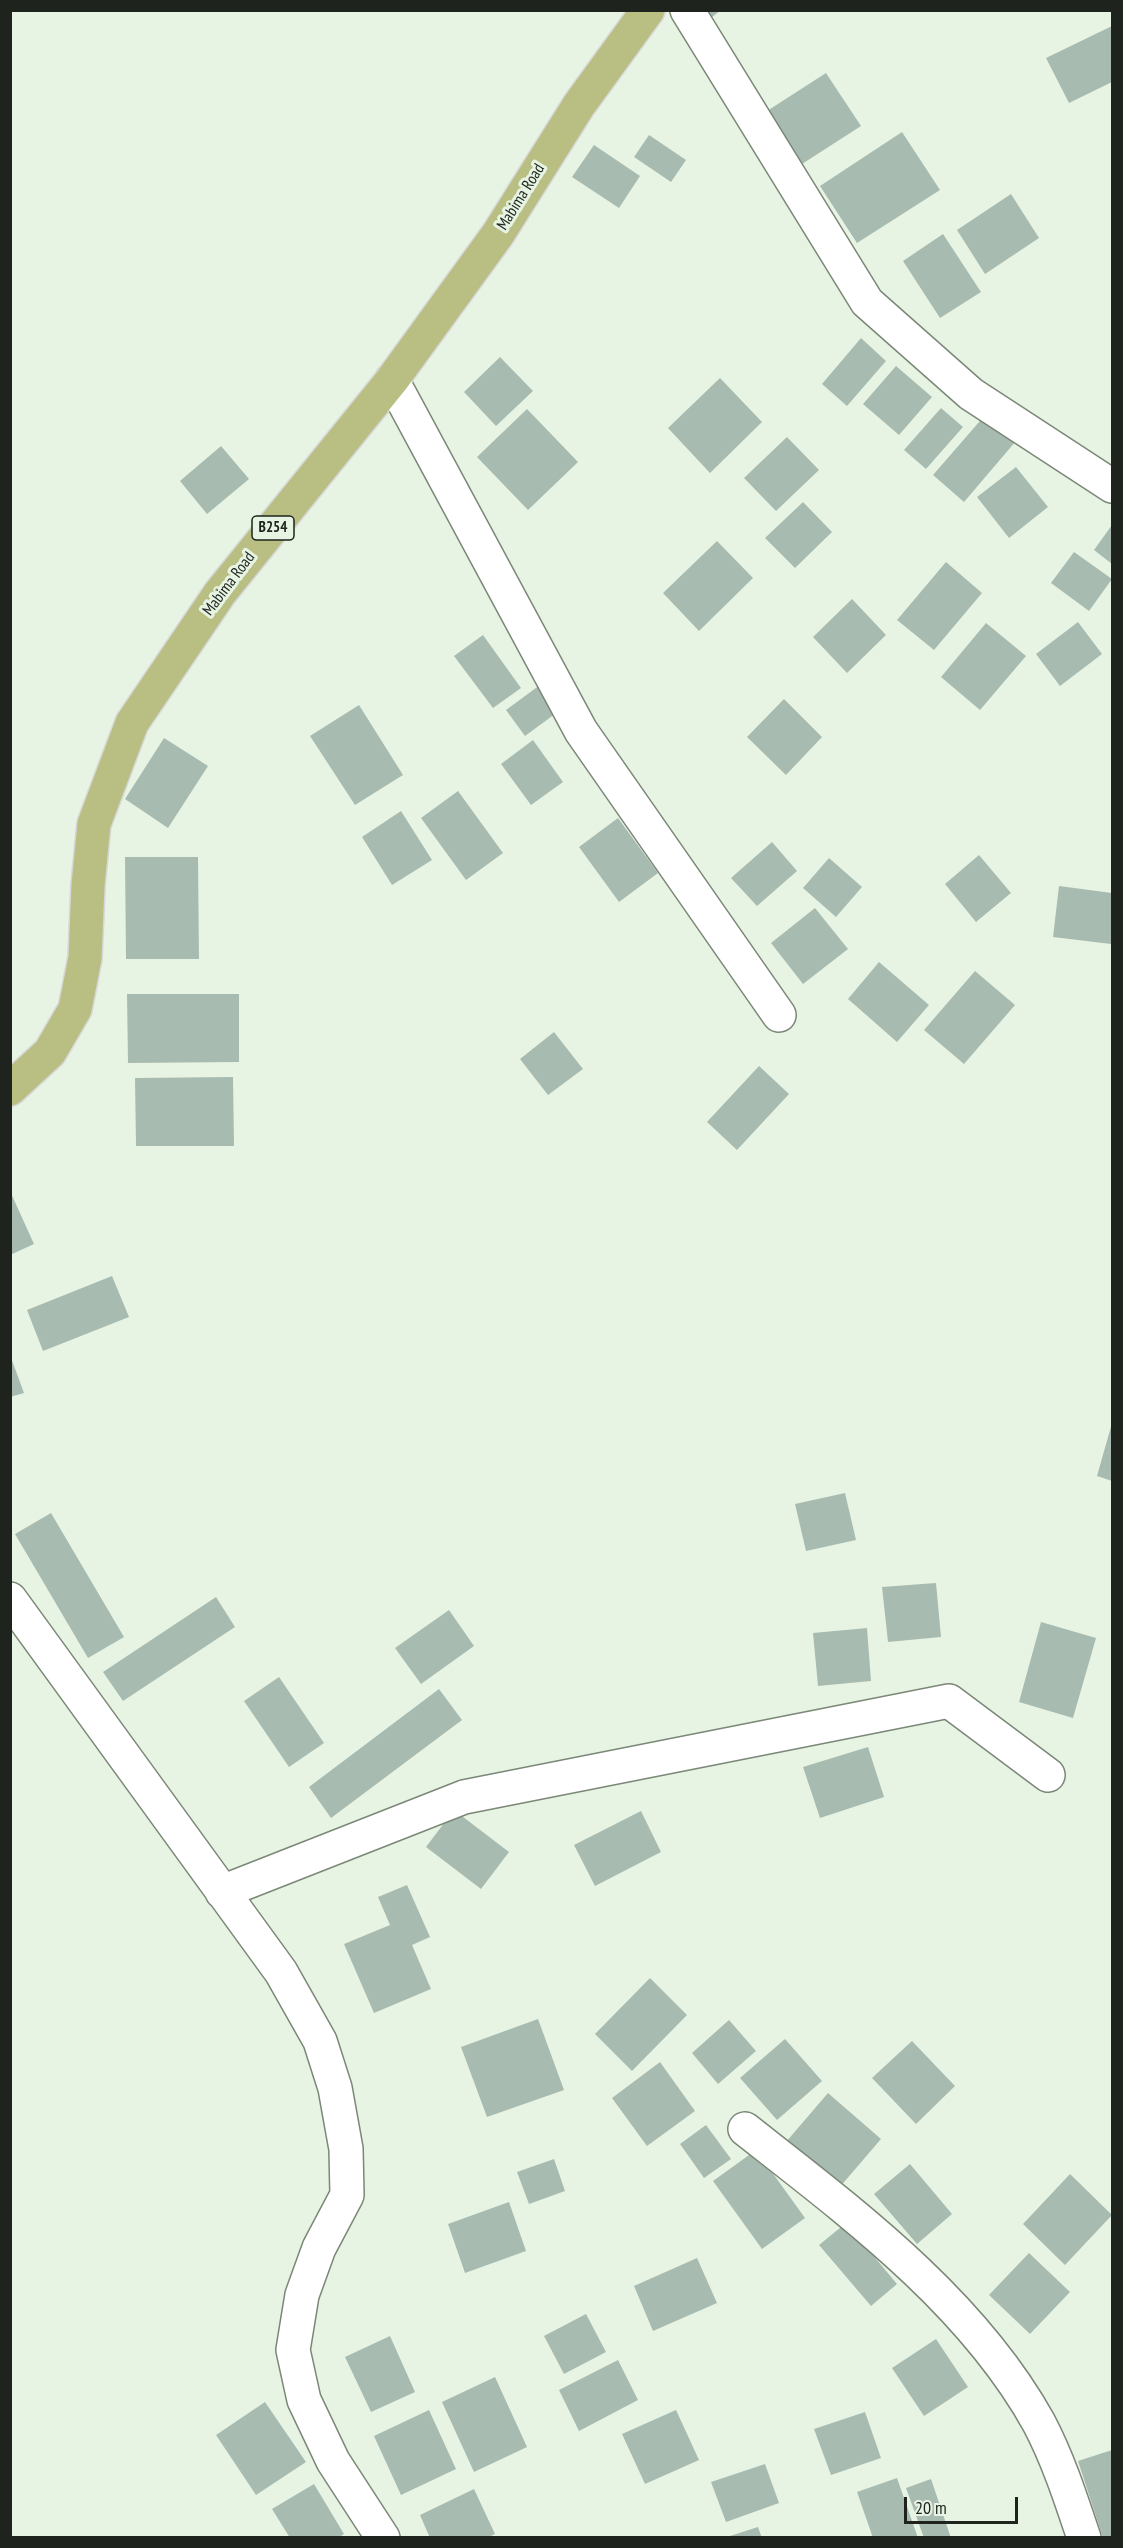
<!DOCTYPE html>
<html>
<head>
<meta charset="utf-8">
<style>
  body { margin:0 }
  #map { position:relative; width:1123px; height:2548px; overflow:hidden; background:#e7f4e3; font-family:"PT Sans Narrow",sans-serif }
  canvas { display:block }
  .frame { position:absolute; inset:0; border:12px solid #1e231d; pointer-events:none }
  .scale { position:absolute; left:904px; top:2497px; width:114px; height:27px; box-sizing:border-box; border:3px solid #1e231d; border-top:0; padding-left:8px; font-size:18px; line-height:21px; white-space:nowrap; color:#1e231d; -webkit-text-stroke:4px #e7f4e3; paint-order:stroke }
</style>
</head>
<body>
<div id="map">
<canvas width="1123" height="2548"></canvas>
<div class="frame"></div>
<div class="scale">20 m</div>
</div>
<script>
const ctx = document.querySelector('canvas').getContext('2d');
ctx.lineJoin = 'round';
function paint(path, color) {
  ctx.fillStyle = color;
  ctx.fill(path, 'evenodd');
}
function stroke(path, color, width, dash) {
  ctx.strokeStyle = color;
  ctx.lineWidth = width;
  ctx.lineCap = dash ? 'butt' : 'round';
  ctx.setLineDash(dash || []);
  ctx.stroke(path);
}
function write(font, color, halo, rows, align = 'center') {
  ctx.font = font + ' "PT Sans Narrow",sans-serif';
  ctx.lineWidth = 6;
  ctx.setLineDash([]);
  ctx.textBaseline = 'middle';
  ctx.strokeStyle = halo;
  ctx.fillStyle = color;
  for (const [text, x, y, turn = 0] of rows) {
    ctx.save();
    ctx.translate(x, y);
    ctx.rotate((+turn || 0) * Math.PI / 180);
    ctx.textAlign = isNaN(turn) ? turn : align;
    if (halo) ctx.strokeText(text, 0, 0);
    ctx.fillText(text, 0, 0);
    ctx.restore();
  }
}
const building = new Path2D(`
  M682 10H721L697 29Z
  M1112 26V82L1069 103 1046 58Z
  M826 73 861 126 802 164 767 111Z
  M902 132 940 190 857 243 820 186Z
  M649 135 686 160 671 182 634 157Z
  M594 145 640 176 619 208 572 177Z
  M1011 194 1039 238 985 274 957 230Z
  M943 234 981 292 940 318 903 261Z
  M861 338 886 361 847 406 822 384Z
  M500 357 533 391 496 426 464 392Z
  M896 366 932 397 899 435 863 404Z
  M720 378 762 422 710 473 668 428Z
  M941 408 963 427 926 469 904 450Z
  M527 409 578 462 528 510 477 457Z
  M986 414 1016 441 964 502 933 475Z
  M787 437 819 470 776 511 744 478Z
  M221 446 249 479 207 514 180 481Z
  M1016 467 1048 507 1009 538 977 497Z
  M803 502 832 532 795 568 765 538Z
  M1112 525V564L1094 550Z
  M717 541 753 578 699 631 663 593Z
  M1074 552 1112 579 1089 611 1051 583Z
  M946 562 982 593 934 650 897 620Z
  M852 599 886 635 847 673 813 637Z
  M1078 622 1102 654 1060 686 1036 654Z
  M986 623 1026 656 980 710 941 677Z
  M483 635 521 688 493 708 454 656Z
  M540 685 559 711 525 736 506 710Z
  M784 699 822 737 786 775 747 737Z
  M359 705 403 775 355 805 310 736Z
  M164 738 208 766 168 828 125 799Z
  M533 740 563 782 531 805 501 764Z
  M458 791 503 853 466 880 421 818Z
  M401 811 432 860 392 885 362 837Z
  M618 818 658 873 619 902 579 847Z
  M772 842 797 871 757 906 731 878Z
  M979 855 1011 893 976 922 945 884Z
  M125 857H198L199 959H126Z
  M829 858 862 887 836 917 803 888Z
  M1059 886 1112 893 1111 944 1053 937Z
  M815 908 848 949 803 984 771 943Z
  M879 962 929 1005 897 1042 848 999Z
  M975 971 1015 1005 964 1064 924 1030Z
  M127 994H239V1062L128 1063Z
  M554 1032 583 1069 548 1095 520 1059Z
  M759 1066 789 1094 737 1150 707 1122Z
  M233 1077 234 1146H136L135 1078Z
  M10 1191 34 1244 10 1255Z
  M112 1276 129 1317 43 1351 27 1310Z
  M10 1355 24 1393 10 1397Z
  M1112 1423V1481L1097 1476Z
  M845 1493 856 1540 806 1551 795 1504Z
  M51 1513 124 1637 88 1658 15 1534Z
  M936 1583 941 1637 888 1642 882 1587Z
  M216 1597 235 1627 123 1701 103 1672Z
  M449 1610 474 1646 421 1684 395 1648Z
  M1041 1622 1096 1638 1073 1718 1019 1702Z
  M867 1628 871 1681 818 1686 813 1633Z
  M279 1677 324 1743 289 1767 244 1701Z
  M439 1689 462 1720 331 1818 309 1787Z
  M868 1747 884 1797 820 1818 803 1767Z
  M454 1810 509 1852 481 1889 426 1847Z
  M641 1811 661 1852 595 1886 574 1845Z
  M407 1885 430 1937 412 1945 431 1989 374 2013 344 1944 390 1925 378 1897Z
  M650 1978 687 2015 632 2071 595 2034Z
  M538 2019 564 2090 487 2117 461 2047Z
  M729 2020 756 2051 718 2084 692 2053Z
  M785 2039 822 2081 777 2120 740 2078Z
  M912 2041 955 2086 916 2124 872 2078Z
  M660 2062 695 2111 647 2146 612 2098Z
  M828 2093 881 2139 839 2188 786 2142Z
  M706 2125 731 2159 704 2178 680 2144Z
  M756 2150 805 2218 762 2249 713 2181Z
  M554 2159 565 2191 529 2204 517 2172Z
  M910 2164 952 2214 917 2244 874 2194Z
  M1070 2174 1112 2215 1065 2265 1023 2224Z
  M509 2202 526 2251 465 2273 448 2224Z
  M846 2223 897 2284 871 2306 819 2245Z
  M1029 2253 1070 2292 1030 2334 989 2295Z
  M697 2258 717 2303 653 2331 634 2286Z
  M586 2314 606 2352 564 2374 544 2336Z
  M390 2336 415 2392 371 2412 345 2357Z
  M936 2339 968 2387 924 2416 892 2368Z
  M618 2360 638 2400 579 2431 559 2390Z
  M495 2377 527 2447 474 2472 442 2402Z
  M265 2402 306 2462 256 2495 216 2435Z
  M429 2410 456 2469 401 2495 374 2436Z
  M676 2410 699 2460 645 2484 622 2434Z
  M865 2412 881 2458 831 2475 814 2429Z
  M1112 2450V2538H1103L1078 2461Z
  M765 2464 779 2503 726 2522 711 2482Z
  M897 2478 918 2538H873L857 2492Z
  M931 2479 951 2538H924L906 2488Z
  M314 2484 344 2534 338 2538H290L272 2509Z
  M474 2489 495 2534 487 2538H430L420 2515Z
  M758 2527 762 2538H727V2537Z`);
const minor = new Path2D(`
  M687 10 867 302 971 394 1112 486
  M392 380 581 731 779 1015
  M10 1599 281 1972 320 2041 335 2088 346 2149 347 2195 319 2248 302 2295 293 2350 304 2400 333 2461 383 2538
  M222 1892 464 1797 949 1701 1048 1775
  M745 2129C852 2213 972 2302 1039 2423 1058 2459 1071 2499 1084 2538`);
const major = new Path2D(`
  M10 1089 50 1052 75 1009 85 958 88 885 94 824 132 723 220 593 392 380 498 234 579 105 648 10`);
const shields = [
  [273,528,42]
];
const shieldNames = [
  ["B254",273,528]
];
const streetNames = [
  ["Mabima Road",521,197,-58],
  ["Mabima Road",229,584,-53]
];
paint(building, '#a8bbb0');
stroke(minor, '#7b8777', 36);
stroke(major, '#d6d7d6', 36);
stroke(minor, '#fff', 33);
stroke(major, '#b9bf83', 33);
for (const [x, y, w] of shields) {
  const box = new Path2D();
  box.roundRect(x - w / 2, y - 12, w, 24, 4.5);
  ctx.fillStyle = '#e7f4e3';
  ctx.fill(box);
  stroke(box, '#1e231d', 1.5);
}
write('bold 15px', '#1e231d', null, shieldNames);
write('16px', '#1e231d', '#e7f4e3', streetNames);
</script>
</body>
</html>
